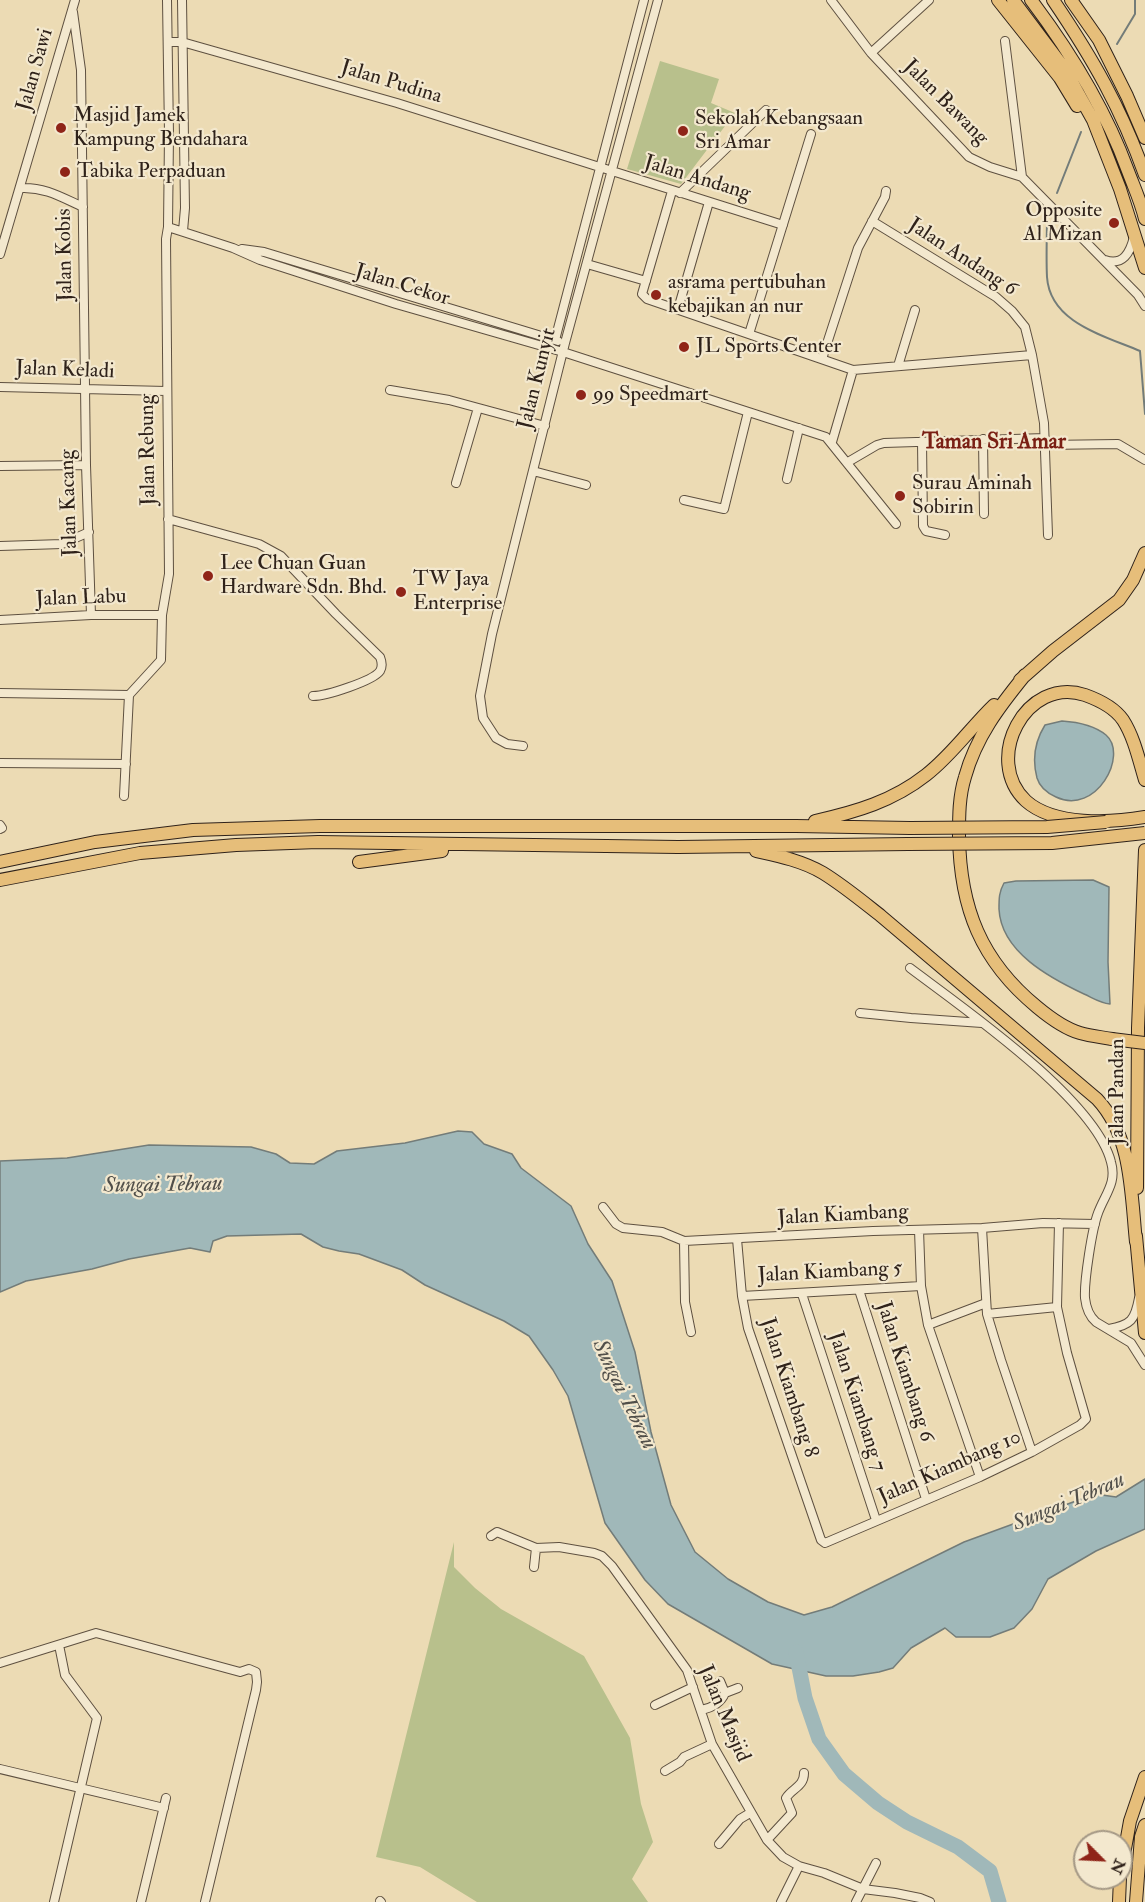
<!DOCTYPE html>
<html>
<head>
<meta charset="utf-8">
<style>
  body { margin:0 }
  #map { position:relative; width:1145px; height:1902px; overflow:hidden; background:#ecdbb4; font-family:"IM FELL Double Pica",serif }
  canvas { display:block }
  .north { position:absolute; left:1073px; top:1830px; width:60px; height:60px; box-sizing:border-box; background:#f3e8ce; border:2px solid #a59986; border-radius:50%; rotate:114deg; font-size:16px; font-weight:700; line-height:24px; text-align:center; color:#2f221a }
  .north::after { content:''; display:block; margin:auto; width:21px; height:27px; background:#8f2418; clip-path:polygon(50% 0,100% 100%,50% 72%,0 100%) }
</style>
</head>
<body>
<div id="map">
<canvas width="1145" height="1902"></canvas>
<div class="north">N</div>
</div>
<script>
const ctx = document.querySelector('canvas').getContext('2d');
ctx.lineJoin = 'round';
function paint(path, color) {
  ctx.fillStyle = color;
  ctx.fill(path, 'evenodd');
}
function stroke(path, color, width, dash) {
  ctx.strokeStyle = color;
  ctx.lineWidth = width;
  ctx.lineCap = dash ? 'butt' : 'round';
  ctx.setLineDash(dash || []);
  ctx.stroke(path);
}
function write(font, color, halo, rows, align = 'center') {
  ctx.font = font + ' "IM FELL Double Pica",serif';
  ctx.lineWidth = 4.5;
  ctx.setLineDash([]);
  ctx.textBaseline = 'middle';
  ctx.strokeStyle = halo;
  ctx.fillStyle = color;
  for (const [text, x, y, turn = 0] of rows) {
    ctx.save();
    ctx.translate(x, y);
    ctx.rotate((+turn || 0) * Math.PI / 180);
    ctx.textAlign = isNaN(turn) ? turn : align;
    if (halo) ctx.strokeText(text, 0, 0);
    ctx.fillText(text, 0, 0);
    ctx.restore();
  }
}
const green = new Path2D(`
  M660 61 719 79 711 103 735 113 681 184 627 169Z
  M454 1542V1567L475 1588 501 1609 584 1656 630 1738 641 1804 653 1842 632 1879 648 1902H477L420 1867 376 1857Z`);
const water = new Path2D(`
  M1062 721C1077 722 1095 726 1106 735 1129 755 1096 816 1056 797 1047 793 1040 788 1037 778 1032 759 1035 741 1045 725Z
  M1093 880 1109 887 1108 962 1110 1004C1100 1003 1093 998 1084 994 1050 978 1001 952 999 909 999 898 999 892 1004 883L1016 881Z
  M458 1131 472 1132 484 1144 512 1154 521 1168 571 1206 588 1244 612 1281 635 1352 651 1432 671 1505 695 1552 728 1579 768 1602 804 1615 832 1607 964 1542 1095 1494 1116 1497 1145 1479V1529L1096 1551 1048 1579 1032 1609 1014 1628 990 1637H956L945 1628 911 1648 893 1668 879 1672 853 1676H826L772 1664 668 1604 645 1580 605 1523 568 1396 553 1370 529 1336 504 1321 425 1285 402 1270 359 1254 339 1251 323 1247 301 1234 227 1236 213 1241 210 1252 190 1248 129 1259 92 1269 26 1281 0 1292V1161L67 1158 149 1145 251 1147 276 1154 290 1163 314 1164 337 1151 405 1143Z`);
const stream = new Path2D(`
  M1117 44 1135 14V0
  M1057 193 1081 132
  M1047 216C1047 236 1046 257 1047 277 1050 323 1105 336 1140 351L1145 414`);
const river = new Path2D(`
  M796 1652 805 1698 819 1739 844 1774 878 1803 907 1822 958 1847 990 1871 999 1902`);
const minor = new Path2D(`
  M182 0 185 208 183 231
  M831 0 871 53 969 157 990 167 1022 177 1138 295 1145 306
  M73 12 81 70 86 465 91 615
  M1005 41 1022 177
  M168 42H182L397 103 783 225
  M871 53 929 0
  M21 188C45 187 61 197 83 207
  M672 191 642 294 647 299 853 370 1032 355
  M680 193 766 110
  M872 221 996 297 1012 311 1025 327 1032 355 1044 423 1048 535
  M168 227 233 248 260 260 396 304 563 352 826 437 896 524
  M242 249 264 252 558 341
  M0 254 75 0
  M1105 260C1123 266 1130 253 1134 237
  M587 264 646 281
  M678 309 709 202
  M749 334 811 134
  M555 340 644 0
  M822 359 858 248 885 197 886 191
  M898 366 915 310
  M0 387 166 391
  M390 390 449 400 545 426
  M983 439 984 514
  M922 441 923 526 926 531 945 535
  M832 442 853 370
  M1045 445 1118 444 1145 460
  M848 462 877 445 884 443 1045 438
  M0 466 86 465
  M533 471 586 485
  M787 479 799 428
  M456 483 478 408
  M684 500 724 509 748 412
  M168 519 259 544 281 556 336 614 380 657C382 662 383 666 380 671 373 681 326 696 313 696
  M0 546 62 544 89 532
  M0 620 91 615H162
  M0 693 129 695 161 660 162 615 169 574 166 239 168 227 169 134 167 0
  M523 746 507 744 496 738 483 718 480 696 492 634 565 343 658 0
  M0 763 126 764
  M124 796 129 695
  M0 825 2 828 0 829
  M910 968C963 1008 1095 1099 1111 1162 1117 1183 1105 1194 1098 1213 1092 1229 1084 1281 1085 1298 1086 1307 1089 1316 1096 1322L1131 1343 1145 1365
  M860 1013 911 1018 982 1023
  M603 1207 616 1224 623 1228 662 1232 684 1241
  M982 1228 987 1314 1001 1360 1032 1452
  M919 1230 921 1286 928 1325 980 1477
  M737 1239 742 1296 748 1328 821 1540 825 1543 980 1477 1032 1452 1080 1425 1086 1419 1067 1353 1057 1307 1059 1223
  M859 1290 926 1499
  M802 1294 876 1520
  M742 1296 921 1286
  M987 1314 1057 1307
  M928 1325 986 1303
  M1109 1329C1131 1325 1135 1320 1139 1298
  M691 1332 685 1302 684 1241 873 1231 982 1228 1043 1223 1095 1224
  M491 1536 497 1532 536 1548 559 1547 594 1553 602 1556 612 1566 687 1670 712 1744 767 1840 783 1857 799 1866 824 1873 863 1889 895 1893 920 1898 930 1902
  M534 1567 536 1548
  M0 1663 96 1633 240 1672 249 1669 256 1672 257 1682 256 1690 205 1902
  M725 1693 738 1688
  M655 1705 693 1687
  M701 1710C711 1708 721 1703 725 1693L720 1681
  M0 1769 164 1808
  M665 1771 680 1762 684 1757 712 1744
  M767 1840 792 1813 786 1798C792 1788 804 1787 804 1773
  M719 1844 740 1819 750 1813
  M380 1901 381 1902
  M54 1902 97 1718 65 1675 59 1645
  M141 1902 166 1798
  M781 1902 799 1866
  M856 1902 876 1863`);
const highway = new Path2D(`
  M998 0 1060 78 1077 106
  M1013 0 1064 68 1093 120 1120 189 1145 268
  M1031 0C1071 53 1105 108 1128 171 1134 187 1141 202 1145 219
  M1053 0C1093 59 1121 108 1145 175
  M1071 0 1099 40 1127 96 1145 138
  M1025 675C999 707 976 737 965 777 959 796 959 816 959 836 960 908 981 961 1037 1007 1049 1017 1066 1029 1080 1033 1090 1036 1101 1037 1112 1039
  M1020 680 1053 651 1119 600 1133 580 1145 553
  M1145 780C1139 760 1134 737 1123 720 1114 707 1099 700 1085 695 1026 675 982 760 1026 801 1054 826 1111 823 1145 817
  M815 821C856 812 893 801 926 775 952 755 971 727 994 705
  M756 851C779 856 803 861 823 873 844 886 862 901 881 916L1097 1099C1132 1136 1131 1193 1136 1242
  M0 862 95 842 193 830 320 826H796L910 828
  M359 862 442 851
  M0 880 140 853 236 845 318 842 678 847 908 844
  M1137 1188 1138 1028 1145 850
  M1136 1236 1145 1333
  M1121 1871 1130 1821 1145 1777
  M1119 1902 1120 1878
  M1136 1902 1141 1837 1145 1825`);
const highwayBridge = new Path2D(`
  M910 828 1047 827 1106 822
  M908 844 1052 843 1145 833
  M1112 1039 1145 1043`);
const markers = [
  [61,128,6,"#8f2418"],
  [683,131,6,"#8f2418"],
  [65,172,6,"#8f2418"],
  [1114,223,6,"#8f2418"],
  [656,295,6,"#8f2418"],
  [684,347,6,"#8f2418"],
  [581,395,6,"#8f2418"],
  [900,496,6,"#8f2418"],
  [208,576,6,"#8f2418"],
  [401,592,6,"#8f2418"]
];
const streetNames = [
  ["Jalan Sawi",36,70,-74],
  ["Jalan Pudina",391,83,17],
  ["Jalan Bawang",945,103,45],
  ["Jalan Andang",697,179,17],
  ["Jalan Kobis",66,255,-91],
  ["Jalan Andang 6",962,258,33],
  ["Jalan Cekor",402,286,17],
  ["Jalan Keladi",65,371,2],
  ["Jalan Kunyit",538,379,-76],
  ["Jalan Rebung",149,450,-91],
  ["Jalan Kacang",70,503,-92],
  ["Jalan Labu",81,599,-2],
  ["Jalan Pandan",1118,1092,-90],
  ["Jalan Kiambang",843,1216,-3],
  ["Jalan Kiambang 5",830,1273,-3],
  ["Jalan Kiambang 6",904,1372,72],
  ["Jalan Kiambang 8",788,1388,72],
  ["Jalan Kiambang 7",856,1402,72],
  ["Jalan Kiambang 10",950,1468,-24],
  ["Jalan Masjid",723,1714,67]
];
const poiNames = [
  ["Masjid Jamek",73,116],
  ["Kampung Bendahara",73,140],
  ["Sekolah Kebangsaan",695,119],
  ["Sri Amar",695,143],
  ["Tabika Perpaduan",77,172],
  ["Opposite",1102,211,"right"],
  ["Al Mizan",1102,235,"right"],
  ["asrama pertubuhan",668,283],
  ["kebajikan an nur",668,307],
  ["JL Sports Center",696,347],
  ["99 Speedmart",593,395],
  ["Surau Aminah",912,484],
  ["Sobirin",912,508],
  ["Lee Chuan Guan",220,564],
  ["Hardware Sdn. Bhd.",220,588],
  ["TW Jaya",413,580],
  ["Enterprise",413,604]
];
const neighbourhoodNames = [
  ["Taman Sri Amar",994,443]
];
const waterNames = [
  ["Sungai Tebrau",163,1186,-1],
  ["Sungai Tebrau",623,1395,64],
  ["Sungai Tebrau",1069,1503,-23]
];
paint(green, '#b8c08c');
paint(water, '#a0b8b9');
stroke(water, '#737c79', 1.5);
stroke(stream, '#737c79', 2);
stroke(river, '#a0b8b9', 15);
stroke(minor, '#5e5040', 10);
stroke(highway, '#2f221a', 14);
stroke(minor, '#f3e8ce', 8);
stroke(highway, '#e6be7a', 12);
stroke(highwayBridge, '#2f221a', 14, []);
stroke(highwayBridge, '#e6be7a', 12);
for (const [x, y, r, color] of markers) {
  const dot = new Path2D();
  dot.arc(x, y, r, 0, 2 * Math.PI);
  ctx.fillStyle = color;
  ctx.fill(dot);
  stroke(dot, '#f3e8ce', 2);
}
write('21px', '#2f221a', '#f3e8ce', streetNames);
write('21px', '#2f221a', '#f3e8ce', poiNames, 'left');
write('bold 22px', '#7a1f14', '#f3e8ce', neighbourhoodNames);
write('italic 22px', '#514f4a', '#f3e8ce', waterNames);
</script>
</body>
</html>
